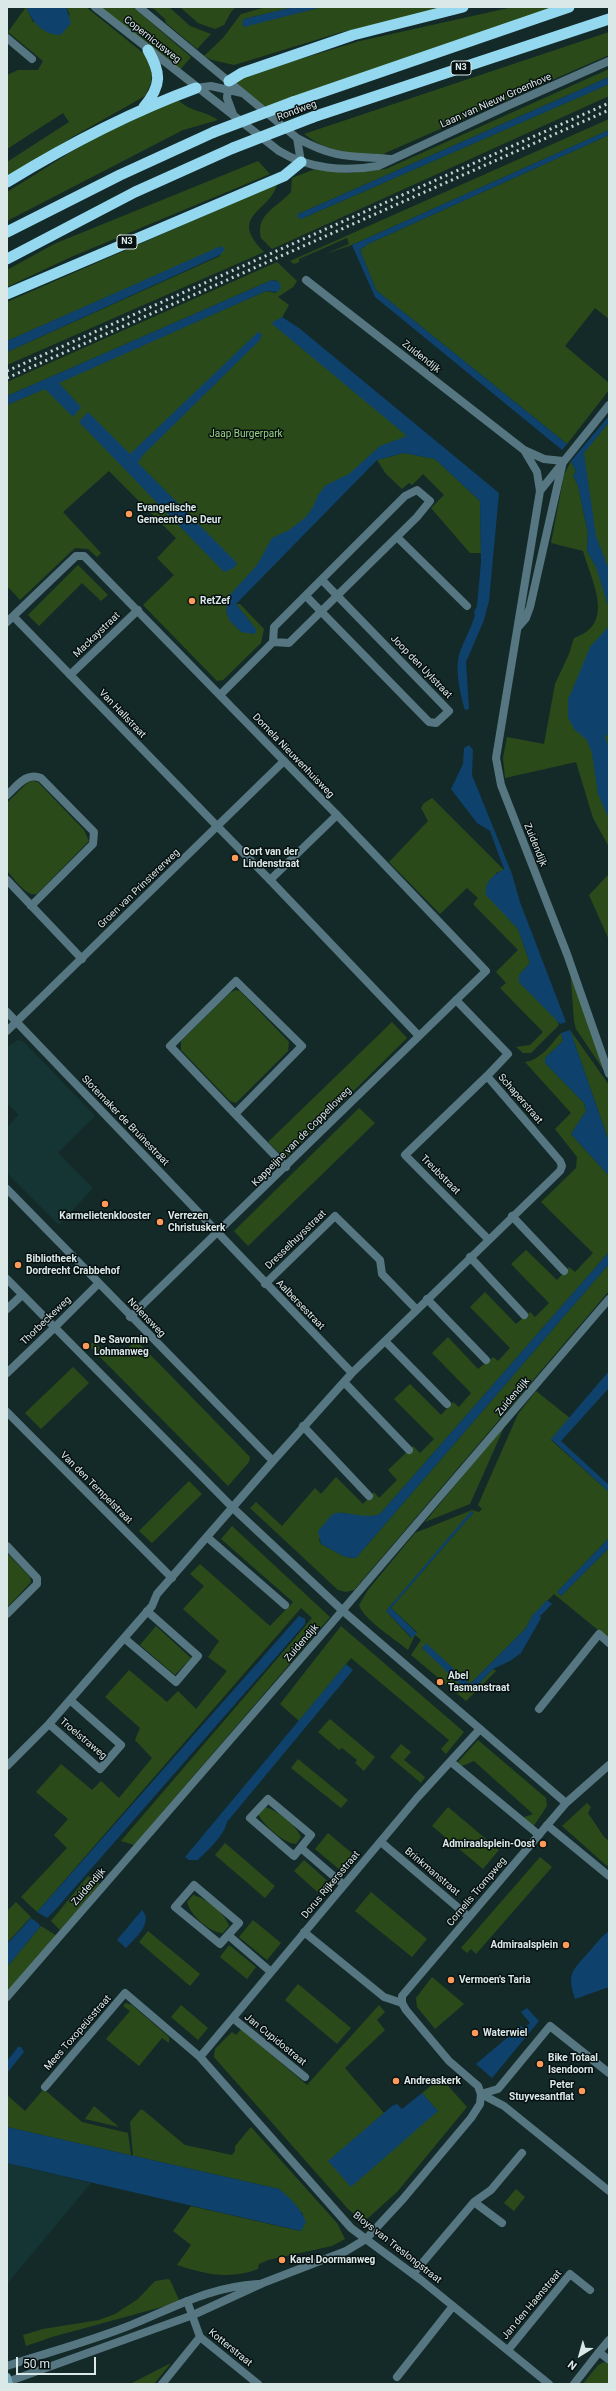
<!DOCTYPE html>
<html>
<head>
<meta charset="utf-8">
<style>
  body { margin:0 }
  #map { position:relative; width:616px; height:2391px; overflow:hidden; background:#142a29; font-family:Roboto,sans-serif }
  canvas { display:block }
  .frame { position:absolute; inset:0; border:8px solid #dae8e7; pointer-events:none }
  .north { position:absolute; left:560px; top:2335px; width:40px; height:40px; -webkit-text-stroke:3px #071010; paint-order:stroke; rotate:217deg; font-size:11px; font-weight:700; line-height:16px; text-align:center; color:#dae8e7 }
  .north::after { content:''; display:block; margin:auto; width:14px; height:18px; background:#dae8e7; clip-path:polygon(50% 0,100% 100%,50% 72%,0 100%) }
  .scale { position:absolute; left:16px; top:2357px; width:80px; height:18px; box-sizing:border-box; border:2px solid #dae8e7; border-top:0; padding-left:5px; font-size:12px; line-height:14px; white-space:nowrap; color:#dae8e7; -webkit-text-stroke:3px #071010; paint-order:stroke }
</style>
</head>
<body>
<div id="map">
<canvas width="616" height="2391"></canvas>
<div class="frame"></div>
<div class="north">N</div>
<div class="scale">50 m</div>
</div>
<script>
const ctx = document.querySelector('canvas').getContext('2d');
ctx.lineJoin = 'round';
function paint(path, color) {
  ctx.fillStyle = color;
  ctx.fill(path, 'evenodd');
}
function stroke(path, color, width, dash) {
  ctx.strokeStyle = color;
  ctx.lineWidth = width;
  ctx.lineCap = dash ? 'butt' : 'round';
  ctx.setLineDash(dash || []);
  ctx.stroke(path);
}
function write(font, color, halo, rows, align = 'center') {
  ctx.font = font + ' Roboto,sans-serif';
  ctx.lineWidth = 3;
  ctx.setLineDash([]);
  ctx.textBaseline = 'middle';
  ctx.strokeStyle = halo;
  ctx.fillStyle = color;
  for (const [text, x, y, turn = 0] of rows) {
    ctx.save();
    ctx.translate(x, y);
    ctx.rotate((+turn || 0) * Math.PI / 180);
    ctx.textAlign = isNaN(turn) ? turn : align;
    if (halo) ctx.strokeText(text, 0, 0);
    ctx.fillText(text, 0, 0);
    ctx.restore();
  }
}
const built = new Path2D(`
  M18 1040 24 1042 95 1116 58 1153 93 1188 59 1225 7 1173V1127L19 1115 7 1103V1047Z
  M7 2163 91 2183 7 2284Z`);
const green = new Path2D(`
  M26 7 33 22 70 15 66 7H86L148 57 152 75 151 83 145 96 74 136 7 179V162L69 122 63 113 7 149V75L18 70H38L43 61 8 32Z
  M101 7H133L191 57 180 70Z
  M146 7H169L190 26 211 34 197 49 166 23 165 19 154 9Z
  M180 7H236L231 12 224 25 215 29 198 23Z
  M266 7H294L244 19V26L322 7H453L342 32 234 65 212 60 204 56 223 38 241 14Z
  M513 7H558L267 107 260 104 236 82 244 76 360 41Z
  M609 32V55L383 154C354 156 327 152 304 134Z
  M609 69V77L298 214 301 219 609 84V96L272 249 261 238C255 214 278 207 291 192L292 178 315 169 349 173 386 169Z
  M177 99C193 114 202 109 218 120L183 130 7 221V192L87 142Z
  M609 119V130L352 245 325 254 349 244 347 238 299 259V262L294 264 290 261Z
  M609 135V319L595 308 565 346 609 383V390L567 444 376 290 360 250 368 244Z
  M258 161 270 174 71 257 7 287V270L54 244Z
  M277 184C270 213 227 214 264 252L7 365V352L220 256 221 247 7 341V302Z
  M277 262 297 281 293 287 278 297 289 305 279 323 418 440 379 454 243 582 226 610C232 627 238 630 254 634L252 624 236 604H240L264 629 261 643 223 680 217 681 143 605 174 575 157 558 176 538 109 471 63 512 101 553 97 557 88 549 75 548 20 600 7 586V405L266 291 276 293 278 281 272 280 7 396V382Z
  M609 422V847L593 818 576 762 505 778 503 758 507 737 544 744 555 684 569 654 574 638C616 624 592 582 583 551L551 543 564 475 571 461 576 472 573 475 578 486 588 534 587 551 595 565 581 451 589 440 592 443Z
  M404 453 435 459 480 501 481 553H470L431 508 444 495 423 474 412 485 409 483 402 489 386 474 377 460Z
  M78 565 108 595 101 601 82 583 39 626 28 615Z
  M33 781 38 782 84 830 89 841 37 894C26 897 15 879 7 871V803L28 782Z
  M432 798 504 870 496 873 504 913 518 929 530 963 519 975V982L556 1019 559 1025 531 1053H523L516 1047 530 1045 543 1032 500 988 506 983 496 972 518 950 473 904 478 898 467 888 440 914 389 862 428 821 421 808 424 803Z
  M609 874V940L589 895Z
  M570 968 605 1072 576 1029 574 1021Z
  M235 990 240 991 289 1042 288 1051 236 1103 230 1101 181 1050V1041L230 993Z
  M392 1022 407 1038 285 1159 268 1142Z
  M570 1030 609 1085V1142Z
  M561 1033 563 1041 545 1058V1063L584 1103 586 1111 571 1134 609 1176V1252L380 1514C344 1528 343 1489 319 1540L321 1544 345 1557 356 1558 609 1264V1291L354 1590 346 1592 338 1590 250 1508 256 1502 282 1526 315 1488 321 1494 336 1477 363 1504 374 1492 379 1498 397 1480 388 1470 413 1446 420 1453 434 1439 394 1399 410 1384 441 1415 453 1402 459 1407 471 1393 432 1353 448 1337 478 1369 493 1357 498 1361 510 1348 470 1307 485 1292 516 1324 530 1312 535 1317 549 1303 511 1264 526 1250 557 1280 569 1267 575 1272 593 1253 541 1202 576 1168 577 1157 555 1129 571 1113 525 1062C541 1060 551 1044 561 1033Z
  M359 1108 375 1123 248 1246 234 1231Z
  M136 1340 250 1457 249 1462 228 1486 88 1345 94 1342C114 1362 117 1360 136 1340Z
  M73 1367 89 1383 41 1429 25 1413Z
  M536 1391 570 1418 551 1440 609 1492V1538L557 1592 561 1596 609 1548V1639L554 1594 532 1616 526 1628 470 1684 426 1644 422 1648 472 1691 493 1669 496 1671 466 1701 411 1655 421 1640 415 1635 408 1650C396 1640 363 1619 359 1605L368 1590 415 1533 472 1510 479 1512 482 1509 478 1505 518 1414ZM472 1511 473 1513 391 1608 417 1632 411 1638 386 1611Z
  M506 1423 470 1504 425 1522Z
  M189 1481 202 1494 152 1543 139 1531Z
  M232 1526 330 1617 134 1845 121 1841 312 1618 301 1608 37 1912 21 1897 67 1848 54 1835 68 1819 36 1792 61 1764 92 1790 101 1781 119 1798 152 1758 135 1740 140 1728 105 1697 129 1670 167 1702 178 1691 196 1709 227 1671 208 1657 219 1641 183 1609 204 1586 190 1574 200 1564 270 1626 293 1602 221 1539Z
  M7 1553 30 1577 31 1582 7 1608Z
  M156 1626 191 1658 175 1675 140 1645Z
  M341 1626 464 1732 446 1754 441 1749 449 1740 351 1658 299 1721 280 1704Z
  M330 1719 375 1757 364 1771 355 1763 357 1760 342 1748 339 1750 318 1732Z
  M478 1740 546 1798 547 1806 533 1827 522 1818 533 1814 474 1761 462 1766 457 1763Z
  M401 1744 411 1752 404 1760 425 1777 421 1783 390 1757Z
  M298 1759 348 1800 341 1808 291 1768Z
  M587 1803 591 1807 588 1813 604 1837 609 1841V1864L607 1866 562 1826Z
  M265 1807C277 1810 296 1825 301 1837L296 1844C283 1843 264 1825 258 1814Z
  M448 1807 499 1850 483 1869 432 1826Z
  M328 1833 354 1855 340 1870 315 1849Z
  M225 1843 275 1886 265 1898 215 1855Z
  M540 1857 552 1867 476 1954 471 1949 467 1953 461 1948Z
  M304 1860 332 1885 322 1896 294 1871Z
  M88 1876 100 1884 60 1930 51 1921Z
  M371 1892 427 1939 412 1957 355 1911Z
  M193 1895C206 1898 225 1913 229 1926L223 1933C210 1933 190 1915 187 1902Z
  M16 1902 31 1917 7 1943V1911Z
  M253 1920 281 1943 267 1960 239 1937Z
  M41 1926 57 1936 7 1993V1967Z
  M148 1931 200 1974 190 1986 139 1942Z
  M229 1945 256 1967 247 1979 220 1957Z
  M432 1977 464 2004 435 2029 417 2007 416 1998Z
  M298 1984 351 2028 337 2044 285 2000Z
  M126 2003 132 2005 169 2037V2043L162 2038 139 2066 106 2039 130 2011 123 2006Z
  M181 2005 208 2028 198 2040 171 2017Z
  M379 2005 385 2012 377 2020 385 2030 345 2068 384 2113 329 2161 438 2111 422 2093 441 2078 467 2107 397 2192 367 2219 358 2217 349 2210 214 2057 215 2049 232 2032 236 2035 241 2029 307 2085Z
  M42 2091H46L82 2122 128 2133 131 2155H133L130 2122 140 2110H143L185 2145 232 2155 235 2151V2146L251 2127 337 2223 345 2239 332 2246 268 2260 259 2264 258 2269C230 2280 204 2274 177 2265L191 2245 173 2231 191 2206 300 2231 303 2214 279 2189 7 2127V2095L25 2111Z
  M94 2106 119 2127 85 2119Z
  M516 2189 525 2197 514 2211 504 2203Z
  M168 2279 170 2280 180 2302 52 2337 26 2346 23 2335 43 2329 99 2320 115 2314 138 2299 155 2281Z
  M604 2362 609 2365V2384H583L598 2365Z
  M171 2363 154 2384H130Z`);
const water = new Path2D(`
  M26 7H66L71 23 61 35C43 35 33 23 26 7Z
  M294 7H322L244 27 242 24 244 19Z
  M609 77V84L605 86 301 219 297 217 298 214Z
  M609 130V135L368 244 360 250 376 290 567 444 562 450 375 297 352 245Z
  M221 246 225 249 220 255 7 352V341Z
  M272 280 279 282 281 287 278 292 266 291 59 383 81 407 73 417 45 389 7 405V396Z
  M282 317 299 328 499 493 489 601 484 620 466 662 469 709 465 710C460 694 455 671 459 655 463 642 471 629 475 615L474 612 477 606 481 562 480 501 435 459 404 453 377 460 236 604 256 629V632L254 634 241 632 229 620 226 610 229 596 257 565 272 538 289 530 305 518 313 507 318 495 326 485 349 474 380 446 407 436 271 323Z
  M258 332 262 334 260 340 143 455 138 463 237 563 234 568 224 572 79 422 88 412 130 454Z
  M609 416V422L584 453 596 536 609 570V609L596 567 587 551 588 534 578 486 573 475 576 472 571 461Z
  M609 626V733L605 737 609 747V819L598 794 592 753 587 740 574 729 568 717V700L590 647Z
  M469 745 473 750 472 775 512 874 520 902 566 1022 560 1024 519 982V975L530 963 518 929 486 895C484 881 494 875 504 869L490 831 477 823 451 789 463 764 464 748Z
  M570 1030 609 1142V1176L571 1134 586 1111 584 1103 545 1063V1058L563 1041 561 1033Z
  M609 1252V1264L356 1558 345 1557 321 1544 318 1531C323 1526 328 1518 333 1514 342 1509 364 1520 380 1514Z
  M609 1371V1388L561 1441 609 1485V1492L551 1439Z
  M471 1511 473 1513 391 1608 417 1633 412 1638 386 1611Z
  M609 1538V1548L561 1596 557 1592Z
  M547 1600 552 1604 540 1616 541 1618 521 1653 510 1661 493 1669 472 1691 466 1690 422 1648 426 1643 470 1684 526 1628 532 1616Z
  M299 1616 305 1619V1624L56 1909 47 1918 37 1912Z
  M346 1664 353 1670 227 1822C224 1836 208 1850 198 1860H189L185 1857Z
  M142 1910C154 1923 135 1938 126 1948L117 1940Z
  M31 1918 39 1924 40 1927 7 1967V1944Z
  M609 1931V1987L575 1999C567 1974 571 1972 587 1954 595 1946 599 1938 609 1931Z
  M527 2008 539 2021 492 2078 476 2064 521 2026 524 2028 530 2023 521 2012Z
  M18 2047H21L24 2052 7 2073V2061Z
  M422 2093 438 2111 351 2187 328 2161 392 2106 397 2104 402 2109Z
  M7 2127 279 2189C290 2198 301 2208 306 2222L301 2231 7 2163Z`);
const minor = new Path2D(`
  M7 38 32 59
  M306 280 524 450 544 459 563 461
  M524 450 537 472 540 491 496 758 501 785 567 954 609 1074
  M540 491 609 405
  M397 537 467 606
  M306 596 429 722 436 723 449 711 322 580
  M13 616 217 826
  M7 622 76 556H84L284 761
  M519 626 526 618 530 607 563 461
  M70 675 138 610
  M220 695 273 642 274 627 405 496 417 490 430 501 417 517 289 643 273 642
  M7 795C18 785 26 772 41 778L94 832 93 844 31 906
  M7 880 82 959
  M270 880 419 1036
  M236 981 302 1046 235 1114 170 1046Z
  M7 1012 352 1373
  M487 1076 405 1155 488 1239
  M235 1114 286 1167
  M7 1189 273 1461
  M512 1216 564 1271
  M470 1257 524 1315
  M265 1284 335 1216 380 1260 382 1274 417 1310
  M427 1299 486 1360
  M7 1309 22 1295
  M130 1317 486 971 337 815
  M55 1327 99 1283
  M385 1341 447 1404
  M344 1382 409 1450
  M7 1412 172 1578
  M303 1426 369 1496
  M207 1537 285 1605
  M7 1546 37 1578V1584L7 1614
  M124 1638 176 1682 198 1656 147 1611
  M539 1709 599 1634 609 1643
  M49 1724 100 1769 121 1745 70 1700
  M451 1762 539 1835
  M7 1766 49 1724 152 1606 157 1594 273 1461 352 1373 560 1171 562 1166 560 1161 487 1076 508 1054 456 1000
  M268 1799 311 1835 294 1856 250 1818Z
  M547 1825 609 1876
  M381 1842 469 1917
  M301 1848 344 1885
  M194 1885 239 1923 220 1944 175 1907Z
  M304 1932 384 1997 402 2003
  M228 1935 271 1972
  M7 1997 330 1625 609 1299
  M234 2019 305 2077
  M200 2057 417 1798 480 1729
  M45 2087 125 1993 200 2057 351 2228 421 2280 549 2384
  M481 2094 498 2089 550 2026 609 2073
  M481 2094 504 2106 609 2191
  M474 2202 502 2223
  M413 2274 474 2202 491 2190 522 2153
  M187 2301 200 2337 258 2384
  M508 2350 570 2274 590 2290
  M599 2352 609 2340
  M397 2377 453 2306
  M162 2384 200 2337
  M574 2384 599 2352 609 2360`);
const tertiary = new Path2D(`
  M95 7 279 151C309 169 345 172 378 166L507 106 609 61
  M139 7 297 138 301 162
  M228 86 227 98 233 114
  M196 88 211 86 242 93
  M297 138C335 159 350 156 391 159
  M7 1031 284 761 337 815 270 880 217 826
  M7 1279 233 1508 343 1611 566 1803
  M7 1373 55 1327
  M7 2366C46 2353 87 2342 126 2327 172 2309 207 2287 258 2284
  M7 2382 193 2315 263 2283 346 2251 366 2239 403 2199 471 2118 480 2104 481 2094 478 2086 449 2061 406 2010 402 2003V1996L566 1803 609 1765`);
const secondary = new Path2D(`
  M7 2377 9 2384`);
const trunk = new Path2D(`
  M229 81 242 73 353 35 463 7
  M293 102 569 7
  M144 107C162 85 161 73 148 50
  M313 117 609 19
  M7 182C69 144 128 113 196 88
  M7 232 120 175 214 132
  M7 259 135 192 233 148
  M7 294 284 176 301 162`);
const rail = new Path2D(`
  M7 371 609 103
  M7 378 609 110`);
const trunkBridge = new Path2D(`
  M214 132 293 102
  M233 148 313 117`);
const markers = [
  [129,514,4,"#ff9b5a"],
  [192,601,4,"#ff9b5a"],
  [235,858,4,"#ff9b5a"],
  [105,1204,4,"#ff9b5a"],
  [160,1222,4,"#ff9b5a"],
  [18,1265,4,"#ff9b5a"],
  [86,1346,4,"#ff9b5a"],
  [440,1682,4,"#ff9b5a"],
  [543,1844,4,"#ff9b5a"],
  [566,1945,4,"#ff9b5a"],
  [451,1980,4,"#ff9b5a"],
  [475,2033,4,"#ff9b5a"],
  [540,2064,4,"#ff9b5a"],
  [396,2081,4,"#ff9b5a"],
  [582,2091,4,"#ff9b5a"],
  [282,2260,4,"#ff9b5a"]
];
const shields = [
  [461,68,20],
  [127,242,20]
];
const shieldNames = [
  ["N3",461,68],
  ["N3",127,242]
];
const streetNames = [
  ["Copernicusweg",152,40,38],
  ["Laan van Nieuw Groenhove",496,101,-24],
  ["Rondweg",297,111,-20],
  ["Zuidendijk",421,357,38],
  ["Mackaystraat",97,635,-44],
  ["Joop den Uylstraat",421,667,46],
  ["Van Hallstraat",122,714,46],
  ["Domela Nieuwenhuisweg",293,756,46],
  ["Zuidendijk",535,845,68],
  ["Groen van Prinstererweg",139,889,-44],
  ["Schaperstraat",520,1099,49],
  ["Slotemaker de Bruïnestraat",125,1121,46],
  ["Kappeijne van de Coppelloweg",302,1137,-45],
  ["Treubstraat",440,1175,45],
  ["Dresselhuysstraat",296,1240,-44],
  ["Aalbersestraat",300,1305,46],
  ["Nolensweg",146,1318,46],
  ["Thorbeckeweg",46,1321,-44],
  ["Zuidendijk",513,1397,-50],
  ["Van den Tempelstraat",96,1488,45],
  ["Zuidendijk",302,1643,-49],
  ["Troelstraweg",83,1739,40],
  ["Brinkmanstraat",432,1872,40],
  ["Dorus Rijkersstraat",331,1885,-50],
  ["Zuidendijk",89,1887,-49],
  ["Cornelis Trompweg",477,1892,-50],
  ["Mees Toxopeüsstraat",78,2033,-49],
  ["Jan Cupidostraat",275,2040,39],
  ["Bloys van Treslongstraat",397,2248,38],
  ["Jan den Haenstraat",532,2305,-50],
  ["Kotterstraat",230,2348,39]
];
const parkNames = [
  ["Jaap Burgerpark",246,434]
];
const poiNames = [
  ["Evangelische",137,508],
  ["Gemeente De Deur",137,520],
  ["RetZef",200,601],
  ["Cort van der",243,852],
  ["Lindenstraat",243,864],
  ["Karmelietenklooster",105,1216,"center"],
  ["Verrezen",168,1216],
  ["Christuskerk",168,1228],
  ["Bibliotheek",26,1259],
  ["Dordrecht Crabbehof",26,1271],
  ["De Savornin",94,1340],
  ["Lohmanweg",94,1352],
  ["Abel",448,1676],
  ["Tasmanstraat",448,1688],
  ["Admiraalsplein-Oost",535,1844,"right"],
  ["Admiraalsplein",558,1945,"right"],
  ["Vermoen's Taria",459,1980],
  ["Waterwiel",483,2033],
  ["Bike Totaal",548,2058],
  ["Isendoorn",548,2070],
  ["Andreaskerk",404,2081],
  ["Peter",574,2085,"right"],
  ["Stuyvesantflat",574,2097,"right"],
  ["Karel Doormanweg",290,2260]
];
paint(built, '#143534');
paint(green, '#2a4b19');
paint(water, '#0e416c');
stroke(minor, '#567782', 8);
stroke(tertiary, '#567782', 8);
stroke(secondary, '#70a5b7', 8);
stroke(trunk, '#94d8ef', 11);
stroke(rail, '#c4d3d2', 3, [2, 4]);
stroke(trunkBridge, '#94d8ef', 11);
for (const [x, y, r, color] of markers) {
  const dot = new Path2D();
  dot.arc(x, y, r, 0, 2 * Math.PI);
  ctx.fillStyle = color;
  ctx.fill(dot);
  stroke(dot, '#071010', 1.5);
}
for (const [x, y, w] of shields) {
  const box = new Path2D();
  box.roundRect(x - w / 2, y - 7, w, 14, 3);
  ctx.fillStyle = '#071010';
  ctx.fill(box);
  stroke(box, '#dae8e7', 1);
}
write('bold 9px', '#dae8e7', null, shieldNames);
write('10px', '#dae8e7', '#071010', streetNames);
write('10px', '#9cd384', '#071010', parkNames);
write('bold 10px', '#dae8e7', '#071010', poiNames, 'left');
</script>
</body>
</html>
